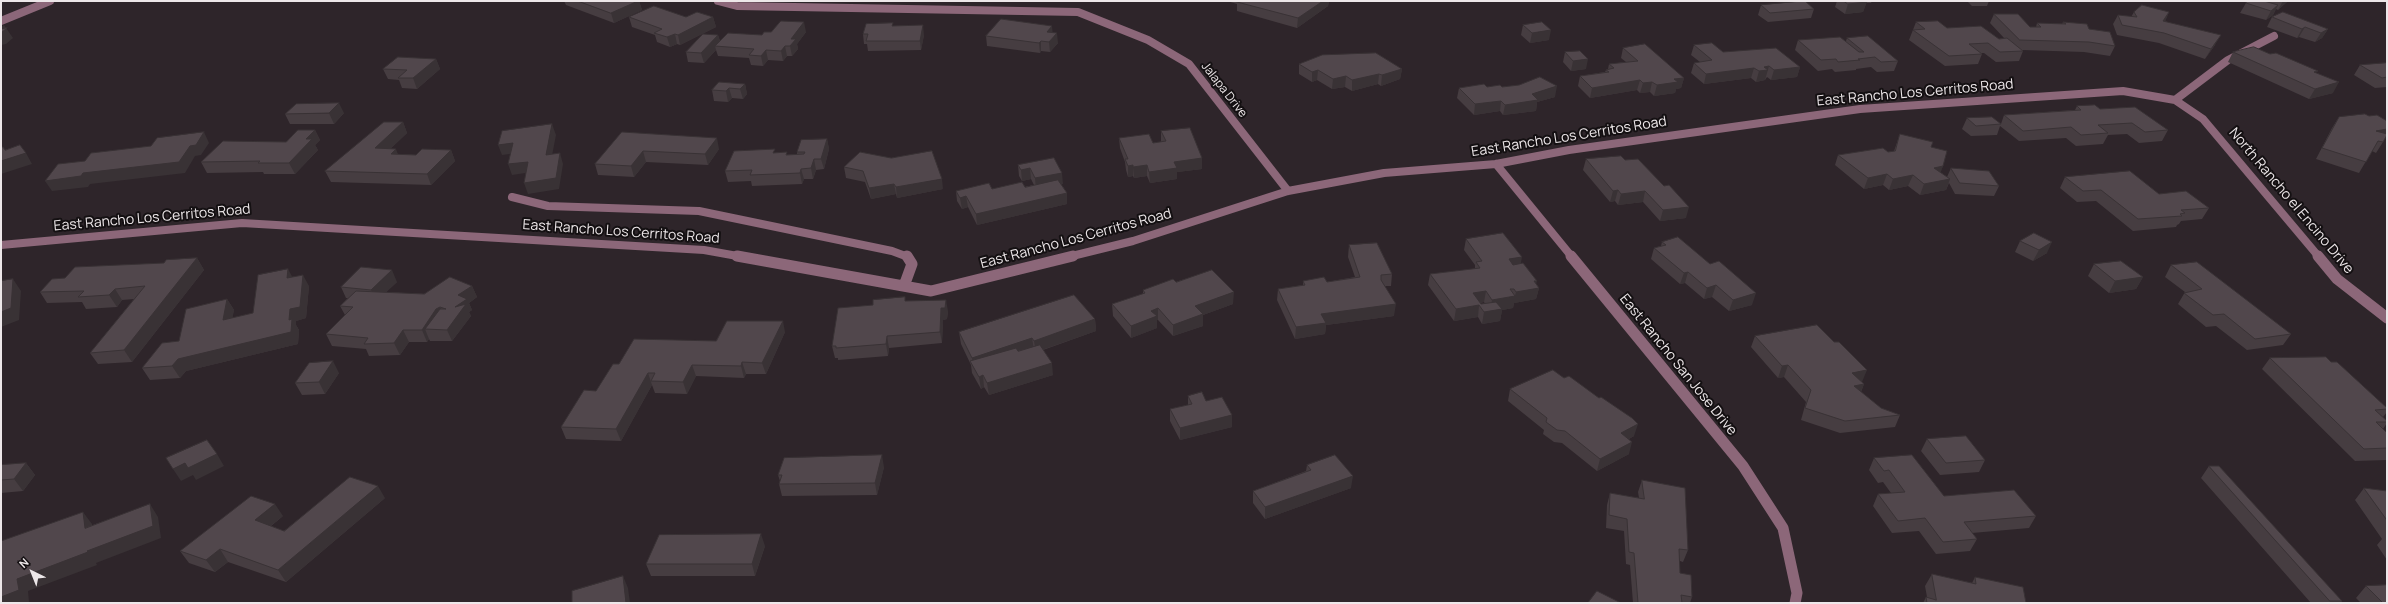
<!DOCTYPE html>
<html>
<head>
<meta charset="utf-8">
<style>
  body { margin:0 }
  #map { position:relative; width:2388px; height:604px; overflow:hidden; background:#2e252a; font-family:Manrope,sans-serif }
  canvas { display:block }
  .frame { position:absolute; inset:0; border:2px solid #ede7e9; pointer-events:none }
  .north { position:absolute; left:12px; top:552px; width:40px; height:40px; -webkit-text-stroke:3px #141012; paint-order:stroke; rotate:317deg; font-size:11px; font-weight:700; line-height:16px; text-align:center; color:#ede7e9 }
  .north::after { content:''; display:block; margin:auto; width:14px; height:18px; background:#ede7e9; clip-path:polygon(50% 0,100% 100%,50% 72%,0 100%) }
</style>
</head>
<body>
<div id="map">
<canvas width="2388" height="604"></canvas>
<div class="frame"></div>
<div class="north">N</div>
</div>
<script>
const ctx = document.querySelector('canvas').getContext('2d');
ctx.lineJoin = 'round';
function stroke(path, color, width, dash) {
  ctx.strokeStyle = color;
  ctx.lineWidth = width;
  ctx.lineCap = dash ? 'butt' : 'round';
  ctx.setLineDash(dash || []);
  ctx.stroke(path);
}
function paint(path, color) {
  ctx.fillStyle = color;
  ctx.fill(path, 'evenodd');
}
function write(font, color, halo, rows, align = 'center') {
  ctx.font = font + ' Manrope,sans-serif';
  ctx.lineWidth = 4;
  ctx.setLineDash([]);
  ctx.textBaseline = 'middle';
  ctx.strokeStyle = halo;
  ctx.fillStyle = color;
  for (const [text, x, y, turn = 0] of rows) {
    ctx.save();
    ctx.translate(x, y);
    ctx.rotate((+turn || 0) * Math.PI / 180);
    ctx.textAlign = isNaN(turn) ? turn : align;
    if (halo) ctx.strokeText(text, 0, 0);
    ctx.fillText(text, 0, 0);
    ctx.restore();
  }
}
const minorFar1 = new Path2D(`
  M718 1 737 6 1078 12 1148 40 1189 64 1288 191
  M1 21 50 1
  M2175 100 2228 60 2274 36
  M1496 164 1572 257
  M512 197 548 206 699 211 892 251 908 257
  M1 245 242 223 704 250 743 257
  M1068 257 1133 241 1288 191 1384 173 1496 164 1569 150 1860 109 2123 91 2175 100 2203 119 2319 257`);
const minor = new Path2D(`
  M737 256 931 291 1073 256
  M1571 256 1743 466 1783 528 1797 593 1795 603
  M2318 256 2337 279 2387 318
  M904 286 912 264 907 256`);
const wall = new Path2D(`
  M564 1H639L642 10 614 23 566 5Z
  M1227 1H1329L1328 6 1297 28 1237 11V4Z
  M1837 1H1872L1871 3H1866L1863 12 1845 14 1835 7Z
  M1967 1H1989L1987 6H1972Z
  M2248 1H2288L2278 10 2276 9 2273 15 2266 20 2240 13 2246 3Z
  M1761 5 1814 9 1811 18 1768 22 1758 15Z
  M2134 12H2169L2165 21 2215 45 2205 59 2159 43 2117 35 2113 24 2118 15 2131 17Z
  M1994 14 2030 27H2036L2037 23 2062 24 2063 22 2089 29 2115 46 2110 56 2084 52 2022 50 2023 51 2019 61 1996 62 1984 53H1981L1982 54 1978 64 1945 66 1909 40 1916 22 1999 39 2004 38 1990 23Z
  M629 17H713L716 27 680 45 677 44 670 47 657 42 655 35 632 27Z
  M2272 17 2328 29 2322 38 2315 42 2299 37 2297 38 2267 27Z
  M1523 25 1549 40 1530 43 1521 35Z
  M893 26 924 35 921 50 868 51 867 44H864L863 34Z
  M771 32H806L797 44 798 49 792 56H787L783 61 768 60 763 66 751 65 749 58 718 56 716 50 704 63 688 62 686 52 718 35 720 41 762 35Z
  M1052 32 1058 43 1050 52 1041 51 1040 53 987 46 986 36Z
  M1847 38 1898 61 1894 71 1877 72 1871 67 1856 69V70L1835 72 1832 69 1818 71 1795 50 1798 40 1846 41Z
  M1694 45 1723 52 1800 67 1797 77 1771 80 1767 77 1765 80 1756 82 1751 78 1704 84 1691 73 1694 63 1700 62 1691 55Z
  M1623 48 1684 78 1681 88 1676 89 1675 93 1654 96 1650 92 1640 93 1637 90 1590 98 1578 86 1580 76 1605 72 1606 70 1608 69 1609 64 1626 62 1621 58Z
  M1565 52 1586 69 1571 71 1563 62Z
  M2233 52 2270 54 2333 93 2309 99 2228 62Z
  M436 59 440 69 417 89 402 88 399 80 388 79 383 69Z
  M1299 64 1402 69 1400 79 1381 86 1378 84 1352 91 1345 87 1332 89 1317 80 1312 82 1299 74Z
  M2387 64V87L2375 88 2354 75 2360 65Z
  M745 84 747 94 743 99 732 98 728 102 714 101 712 90Z
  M1487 87H1502L1555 97 1537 102 1536 111 1503 115 1500 111 1474 115 1457 98 1459 88Z
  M2077 106 2100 109 2168 130 2162 141 2139 143 2127 134 2108 135 2103 144 2076 146 2066 138 2019 141 2000 126 1997 135 1971 136 1962 129 1967 118 2001 124 2004 115 2075 110Z
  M344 113 334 124H290L285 114Z
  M2339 117 2383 142 2376 153 2372 151 2359 173 2316 159 2332 128Z
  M403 122 407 133 390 149 398 154 416 155 451 150 455 161 431 185 331 182 325 171Z
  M315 130 320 140 315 145 318 150 295 174H264L263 172 207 173 201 162 286 142Z
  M1161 131 1202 158V169L1177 172V179L1150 183 1147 176 1134 178 1133 176 1128 177 1126 170 1125 162 1120 148 1119 138 1153 143 1161 142Z
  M622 132 719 149 708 165 646 162 634 177 598 175 595 164Z
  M1900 134 1931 147 1943 166 1940 172 1947 177 1951 168 1999 186 1994 196 1955 194 1949 183 1946 190 1920 195 1908 186 1889 190 1883 185 1864 189 1835 165 1838 155 1888 152 1894 151Z
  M827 139 829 149 824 169 816 170 813 179H804L802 184 752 186 751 181 728 182 725 171 775 153 787 152V155L797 154V152Z
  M860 152 943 189 897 198 896 194 871 199 865 182 846 178 844 167Z
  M1054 158 1063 184H1061L1067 193V204L977 225 968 207 962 209 957 201 956 191 1025 187 1034 185 1031 179 1022 181 1019 176 1018 165Z
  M1586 159 1625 160 1664 186 1686 218 1660 221 1643 202 1618 205 1615 201 1610 202 1583 170Z
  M2065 177 2159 194 2209 208 2202 219 2181 221 2179 224 2177 225 2176 227 2133 231 2096 201 2077 202 2060 188Z
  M1466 239 1521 264 1539 288 1536 299 1514 303 1513 308 1502 310 1500 321 1482 324 1478 317 1454 321 1428 285 1430 274 1475 269V265L1464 250ZM1484 302 1485 304H1481L1480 303Z
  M2020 241 2047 253 2033 261 2015 252Z
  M1662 242 1752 305 1729 311 1712 297 1704 299 1685 283 1680 284 1651 259 1654 248 1661 246Z
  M1349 245 1392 274 1391 286H1385L1394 316 1326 325 1325 334 1295 339 1277 300 1278 289 1303 285V281L1327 282 1355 277 1348 257Z
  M197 258 204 270 132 362 98 364 90 353 134 299 122 300 117 307 86 309 82 302 47 303 40 292 65 278Z
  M2094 264 2143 277 2136 289 2109 293 2088 276Z
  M2171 265 2291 334 2283 345 2247 350 2216 326 2206 327 2178 304 2185 292 2165 277Z
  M293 277 309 286 306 318 296 321V325L299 330 298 344 186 371 180 378 150 380 142 368 179 341 227 299 234 310 232 318 253 313Z
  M397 282 386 292 424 294 472 286 477 297 469 303 472 310 469 312 471 316 452 341H430L429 339 427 342H409L400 355 369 356 366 349 332 346 326 334 345 315 340 306 348 298H346L341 287Z
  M1176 282 1233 304 1203 315V326L1173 336 1158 320H1157V328L1131 338 1113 316 1112 304 1143 294V290Z
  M906 301 948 311 947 319 943 320 942 343 889 348 888 356 838 360V358H835L832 346 873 305Z
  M1095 319 1096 331 1043 350 1053 375 989 395 984 387 981 389 972 373 971 365 961 344 959 332Z
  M785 332 766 374H746L744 378 696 376 687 394 655 393 652 385 621 441 566 439 561 427 596 391 619 364 716 341Z
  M1755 336 1862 382H1861L1864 384 1861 392 1881 408 1900 415 1895 427 1840 433 1801 420 1806 402 1784 377 1778 378 1751 347Z
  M2270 358 2331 362 2387 408V412L2383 417 2387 421V423L2383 429 2387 433V460L2355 461 2262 369Z
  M339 373 325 394 302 395 295 383Z
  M1564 378 1634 436 1629 439V454L1597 471 1562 443 1554 442 1543 434 1544 430 1508 401 1510 389Z
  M1188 396 1206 401 1232 427 1180 440 1170 421V409L1188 405Z
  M1927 439 1985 460 1979 472 1940 475 1921 451Z
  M1874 458 1944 496 2036 516 2029 528 1972 533 1977 539 1970 551 1936 554 1919 531 1892 533 1873 506 1878 494 1891 493 1883 482 1878 483 1869 470Z
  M26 463 35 475 23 491 1 493V465Z
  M1307 465 1351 488 1265 519 1253 503V491L1306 471Z
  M2209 466 2342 601 2341 603H2311L2201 478Z
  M884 467 877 495 782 496 779 484 780 481 778 475Z
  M1642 480 1688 550 1683 562 1680 561V573L1692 597 1690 603H1633L1630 565 1626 564 1624 531 1606 528 1607 505 1610 493 1639 498 1638 492Z
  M2364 488 2387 491V560L2377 545 2382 539 2355 500Z
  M385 498 286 582 228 562 215 572 189 563 180 551 283 516 271 526 284 531Z
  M765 546 755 576H651L646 564Z
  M1932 574 1972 583 1975 577 2026 603H1923L1926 597H1927L1925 586Z
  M2366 586 2387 603H2361L2356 598Z`);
const shadedWall = new Path2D(`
  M638 1H639L642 10 614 23 611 13Z
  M1323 1H1329L1328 6 1297 28 1298 18Z
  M2283 1H2288L2278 10Z
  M1867 2 1863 12 1845 14 1848 4Z
  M2278 5 2273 15 2266 20 2271 11Z
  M2169 12 2165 22 2163 21Z
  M713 17 716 27 680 45 678 35Z
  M804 22 806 32 797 44 798 49 792 56 790 46 791 39Z
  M4 25 13 38 6 44 1 45V27Z
  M923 25 924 35 921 50 920 41Z
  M1052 26 1053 36 1047 32Z
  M2305 27 2299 37 2297 38 2302 29Z
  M2328 29 2322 38 2315 42 2321 33Z
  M1551 30 1549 40 1530 43 1532 33Z
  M1057 33 1058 43 1050 52 1049 42Z
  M675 34 677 44 670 47 667 37Z
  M718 35 721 45 715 46 716 50 704 63 701 53Z
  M2221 35 2215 45 2205 59 2211 49Z
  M1041 41V51L1040 53 1039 43Z
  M785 46 787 56 783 61 781 51Z
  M766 50 768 60 763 66 761 56Z
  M436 59 440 69 417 89 413 78Z
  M1588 59 1586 69 1571 71 1573 61Z
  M1769 66 1765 80 1756 82 1759 71 1764 67Z
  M1800 67 1797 77 1771 80 1774 70Z
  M1754 68 1751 78 1704 84 1706 74Z
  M1402 69 1400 79 1381 86 1382 75Z
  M1318 70 1317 80 1312 82V72Z
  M1379 74 1378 84 1352 91V80Z
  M1346 76 1345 87 1332 89 1333 79Z
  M1684 78 1681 88 1676 89 1675 93 1654 96 1657 85 1674 79Z
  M1640 80 1637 90 1590 98 1592 88Z
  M1652 82 1650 92 1640 93 1643 83Z
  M2339 82 2333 93 2309 99 2315 89Z
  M745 84 747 94 743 99 740 89Z
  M1557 86 1555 97 1537 102 1536 111 1503 115 1505 105 1532 94Z
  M729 88 732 98 728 102 726 91Z
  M1501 101 1500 111 1474 115 1475 104Z
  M339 103 344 113 334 124 329 113Z
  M403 122 407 133 380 159 375 148Z
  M552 124 556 135 550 166 546 155Z
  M2387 126V136L2376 131Z
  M315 130 320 140 315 145 318 150 295 174 289 163 306 139Z
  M204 132 209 143 201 155 195 156 185 173 90 184 88 187 52 191 45 181 83 173 190 146Z
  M717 138 719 149 708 165 705 154Z
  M827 139 829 149 824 169 821 159Z
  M513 143 517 153 502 155 498 145Z
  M396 149 400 160 391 154Z
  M451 150 455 161 431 185 427 174Z
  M643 151 646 162 634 177 631 166Z
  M26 153 32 164 1 174V161Z
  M560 153 563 164 559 189 528 194 524 183Z
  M1202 158V169L1177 172V179L1150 183 1149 172 1174 162Z
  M814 159 816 170 813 179 811 168Z
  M528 162 532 172 512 175 508 164Z
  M1133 165V176L1128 177V166Z
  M1147 165V176L1134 178 1133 167Z
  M1943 166 1939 177 1934 168Z
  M1030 168 1031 179 1022 181 1021 170Z
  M801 169 804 179 802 184 800 173Z
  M1062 173 1063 184 1036 189 1035 178Z
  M1887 174 1883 185 1864 189 1868 178Z
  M1913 175 1908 186 1889 190 1893 179Z
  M942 179 943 189 897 198 896 187Z
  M1950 179 1946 190 1920 195 1924 184Z
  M894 184 896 194 871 199 869 188Z
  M1618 190 1615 201 1610 202 1613 191Z
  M1645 191 1643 202 1618 205 1621 194Z
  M1067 193V204L977 225 976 214Z
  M966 196 968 207 962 209 960 198Z
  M1689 207 1686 218 1660 221 1663 210Z
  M2052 242 2047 253 2033 261 2039 250Z
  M1522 257 1520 268 1507 271 1509 259Z
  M197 258 204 270 132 362 124 350Z
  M288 269 294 280 287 278Z
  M392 270 397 282 377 301 371 290Z
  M1688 272 1685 283 1680 284 1684 273Z
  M303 275 309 286 306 318 296 321V325L299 330 298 344 186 371 180 378 172 366 178 359 289 320 290 309Z
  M2143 277 2136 289 2109 293 2115 281Z
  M13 279 21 291 19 320 1 327V312Z
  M1534 281H1537L1535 288H1539L1536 299 1514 303 1513 308 1502 310 1500 321 1482 324 1484 312 1490 311 1492 300 1515 296 1516 292Z
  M1716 285 1712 297 1704 299 1707 288Z
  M472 286 477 297 469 303 472 310 469 312 471 316 452 341 447 330 458 295Z
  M115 289 122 300 117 307 109 295Z
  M1486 291 1484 302 1471 304 1473 293Z
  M1234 292 1233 304 1203 315V326L1173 336V325L1195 306Z
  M1756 293 1752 305 1729 311 1733 300Z
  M227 299 234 310 230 332 223 320Z
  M946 300 948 311 947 319 943 320 942 343 940 332 941 308Z
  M1396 304 1394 316 1326 325 1325 334 1295 339 1296 327 1321 314Z
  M1479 305 1478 317 1454 321 1456 309Z
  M440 307 446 318 425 329 429 339 427 342 422 330 436 309Z
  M1158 308V320H1157V328L1131 338V326L1151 311Z
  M1095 319 1096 331 1036 352 1034 341Z
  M783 321 785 332 766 374 762 363Z
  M403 330 409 342 400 355 394 343Z
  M887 336 889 348 888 356 886 344Z
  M1032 338 1034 350 973 365 972 358Z
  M333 361 339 373 325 394 319 382Z
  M742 362 746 374 744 378 741 366Z
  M1052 363 1053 375 989 395 987 383Z
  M692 365 696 376 687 394 683 382Z
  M1788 365 1784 377 1778 378 1782 366Z
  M1867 370 1862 382 1847 384 1852 373Z
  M648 373 652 385 621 441 616 429Z
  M983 375 984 387 981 389 979 377Z
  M1864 384 1859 396 1854 386Z
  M1232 415V427L1180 440V428Z
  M1638 424 1634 436 1618 445 1621 433Z
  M1632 442 1629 454 1597 471 1600 459Z
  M217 454 224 466 196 480 193 475 181 481 173 469 185 463Z
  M882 455 884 467 877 495 875 483Z
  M26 463 35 475 23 491 14 479Z
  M1353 476 1351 488 1265 519V507Z
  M378 486 385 498 286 582 278 570Z
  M150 504 158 517 161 538 96 563 97 565 28 591 29 602 28 603H1V597L17 579 87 551Z
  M275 504 283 516 263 532 255 520Z
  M83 512 92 524 94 540 85 528Z
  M761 534 765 546 755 576 752 564Z
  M220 549 228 562 215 572 206 560Z
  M623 576 628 588 630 603H626Z`);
const building = new Path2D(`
  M578 1H638L611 13Z
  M1238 1H1323L1298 18 1237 2Z
  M1805 1 1814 9 1770 13 1761 5Z
  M1844 1H1865L1867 2 1848 4Z
  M2248 1H2264L2278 5 2271 11 2246 3Z
  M2142 5 2169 12 2163 21 2221 35 2211 49 2164 33 2122 25 2118 15 2137 17 2134 12Z
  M654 6 686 17 697 12 713 17 678 35 675 34 667 37 654 33 662 29 629 17Z
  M2283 12 2328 29 2321 33 2305 27 2302 29 2272 17Z
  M1994 14H2018L2030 27H2041L2037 23 2066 24 2063 22 2087 24 2089 29 2110 32 2115 46 2089 42 2020 40Z
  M1001 19 1052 26 1047 32 1057 33 1049 42 1041 41 1039 43 986 36Z
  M781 21 804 22 791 39H796L790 46H785L781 51 766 50 761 56 749 55 754 49 715 46 728 33 762 35 764 32H771Z
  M1938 21 1947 28 1981 26 1999 39 2007 38 2023 51 2000 52 1988 43 1969 44 1982 54 1949 56 1913 30 1925 29 1916 22Z
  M1542 22 1551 30 1532 33 1523 25Z
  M893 23 892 26 923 25 920 41H866L868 34H863L866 24Z
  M7 28 1 33V29Z
  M703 34 718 35 701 53 686 52Z
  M1868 36 1898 61 1881 62 1875 57 1858 59 1860 60 1838 62 1836 59 1821 60 1798 40 1840 37 1859 52H1864L1847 38Z
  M1712 43 1723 52 1776 48 1800 67 1774 70 1769 66 1764 67 1768 70 1759 71 1754 68 1706 74 1694 63 1712 60 1694 45Z
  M1645 44 1684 78 1674 79 1678 82 1657 85 1652 82 1643 83 1640 80 1592 88 1580 76 1609 72 1606 70 1614 68 1609 64 1638 61 1623 48Z
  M2254 47 2270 54 2276 53 2318 71 2314 72 2339 82 2315 89 2233 52Z
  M1580 51 1588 59 1573 61 1565 52Z
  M1376 53 1402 69 1382 75 1379 74 1352 80 1346 76 1333 79 1318 70 1312 72 1299 64 1322 55Z
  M398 57 436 59 413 78H398L407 70 383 69Z
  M2386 63 2387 64V77L2382 78 2360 65Z
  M1540 77 1557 86 1532 94 1538 100 1505 105 1501 101 1475 104 1459 88 1484 84 1487 87 1500 85 1502 87 1519 85Z
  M719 82 745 84 740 89 729 88 726 91 712 90Z
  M339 103 329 113 285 114 296 104Z
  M2095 105 2100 109 2135 107 2168 130 2145 132 2132 123 2098 125 2108 133 2081 135 2071 127 2023 131 2004 115 2081 110 2077 106Z
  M2365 114 2369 116 2377 115 2387 121V129L2376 131 2387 134V135L2383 142 2378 141 2366 162 2322 148 2339 117Z
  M1992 117 2001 124 1976 126 1967 118Z
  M384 122H403L375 148 396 149 391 154 416 155 422 149 451 150 427 174 325 171Z
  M552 124 546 155 560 153 556 178 524 183 528 162 508 164 513 143 498 145 502 131Z
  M1190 128 1202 158 1174 162 1177 168 1149 172 1147 165 1133 167V165L1128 166 1125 159H1128L1119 138 1149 134 1153 143 1166 141 1161 131Z
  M298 130H315L306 139H312L289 163H258L260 161 201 162 223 141 286 142Z
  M204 132 196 145 190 146 179 162 83 173 81 176 45 181 58 164 85 161 91 153 151 146 157 138Z
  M622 132 717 138 705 154 643 151 631 166 595 164Z
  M1900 134 1933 142 1931 147 1947 151 1943 166 1934 168 1950 179 1924 184 1913 175 1893 179 1887 174 1868 178 1838 155 1883 148 1888 152 1895 151Z
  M827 139 821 159H814L811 168 801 169 800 173 750 175 752 170 725 171 734 151 775 149 773 153 787 152 786 155 804 154 805 152H797L801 140Z
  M20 145 26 153 1 161V147H3L5 150Z
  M932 151 942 179 896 187 894 184 869 188 863 171 844 167 860 152 891 158Z
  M1621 156 1625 160 1638 159 1664 186 1669 185 1689 207 1663 210 1645 191 1621 194 1618 190 1613 191 1586 159Z
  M1054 158 1062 173 1035 178 1030 168 1021 170 1018 165Z
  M1951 168 1989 171 1999 186 1960 183Z
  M2130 171 2159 194 2186 191 2209 208 2181 210 2185 213 2180 214 2182 216 2138 219 2101 190 2083 191 2065 177Z
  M1058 180 1067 193 976 214 966 196 960 198 956 191 989 183 992 189 1022 182 1025 187Z
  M1503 233 1522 257 1509 259 1513 265 1523 263 1537 281H1534L1539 288 1516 292 1514 289H1510L1515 296 1492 300 1486 291 1473 293 1481 304 1496 302 1502 309 1484 312 1479 305 1456 309 1430 274 1480 268 1476 262 1482 261 1466 239Z
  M2034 233 2052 242 2039 250 2020 241Z
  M1678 237 1710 264 1719 261 1756 293 1733 300 1716 285 1707 288 1688 272 1684 273 1654 248 1666 245 1662 242Z
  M1377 243 1392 274 1381 275V280L1396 304 1321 314 1326 323 1296 327 1278 289 1305 285 1303 281 1324 277 1327 282 1360 277 1349 245Z
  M197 258 124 350 90 353 145 286 115 289 109 295 78 297 84 291 40 292 52 279 65 278 75 267 164 263 166 260Z
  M2121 261 2143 277 2115 281 2094 264Z
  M2197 262 2291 334 2255 339 2224 314 2213 315 2184 293 2202 289 2171 265Z
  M361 267 392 270 371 290 341 287Z
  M288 269 287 278 303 275 300 307 290 309 289 320 292 319 291 332 178 359 172 366 142 368 162 343 179 341 186 309 227 299 223 320 253 313 258 275Z
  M1212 270 1234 292 1195 306 1203 314 1173 325 1158 308 1151 311 1157 316 1131 326 1112 304 1145 293 1143 290 1173 279 1176 282Z
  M450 277 472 286 458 295 467 299 455 307 466 304 447 330 425 329 440 309H446L440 307 436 309 422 330H403L394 343 364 344 368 338 326 334 353 307 340 306 356 291 424 294Z
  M13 279 11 308 1 312V281Z
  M1074 295 1095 319 1034 341 1032 338 972 358 959 332Z
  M905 297V301L946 300 945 308H941L940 332 887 336 886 344 836 348V346H832L838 308 873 305V300Z
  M727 321H783L762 363 742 362 741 366 692 365 683 382 651 381 655 373H648L616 429 561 427 584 390 596 391 613 364H619L634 339 716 341Z
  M1817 325 1834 342H1839L1867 370 1852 373 1864 384 1854 386 1881 408 1900 415 1845 421 1805 408 1811 390 1788 365 1782 366 1755 336Z
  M1040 345 1052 363 987 383 983 375 979 377 970 361 1016 348 1018 351Z
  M2326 357 2331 362H2337L2387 408V409L2375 410 2387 421V422H2376L2387 433V448L2364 449 2270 358Z
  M333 361 319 382 295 383 309 363Z
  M1553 370 1564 378 1569 376 1599 398 1601 397 1632 418 1638 424 1621 433 1632 442 1600 459 1565 431 1557 430 1546 422 1547 418 1510 389Z
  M1202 392 1206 401 1222 397 1232 415 1180 428 1170 409 1192 404 1188 396Z
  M1966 436 1985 460 1946 463 1927 439Z
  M207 440 217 454 188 468 185 463 173 469 166 458Z
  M882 455 875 483 779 484 782 475H778L784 458Z
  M1335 455 1353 476 1265 507 1253 491 1311 470 1307 465Z
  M1912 455 1944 496 2014 490 2036 516 1964 522 1977 539 1943 542 1925 518 1898 521 1878 494 1905 492 1889 470 1884 471 1874 458Z
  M26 463 14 479 1 480V465Z
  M2209 466H2219L2342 601H2330Z
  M350 477 378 486 278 570 220 549 206 560 180 551 251 496 275 504 255 520 284 531Z
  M1642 480 1685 488 1688 550 1679 549 1680 573 1691 575 1692 597 1681 595 1682 603H1638L1634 553 1629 552 1627 519 1609 515 1610 493 1644 499Z
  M2364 488 2387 491V520Z
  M150 504 153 526 87 551 88 552 17 579 19 590 1 597V541L83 512 85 528Z
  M761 534 752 564H646L659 535Z
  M1932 574 1976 584 1975 577 2023 587 2026 603H1927L1926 597 1936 600Z
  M623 576 626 603H572V591Z
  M2387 585V603H2383L2366 586Z
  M1597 591 1621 603H1588Z`);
const farStreetnames = [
  ["Jalapa Drive",1224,90,52]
];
const streetNames = [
  ["East Rancho Los Cerritos Road",1915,93,-5],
  ["East Rancho Los Cerritos Road",1569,137,-9],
  ["North Rancho el Encino Drive",2291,201,50],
  ["East Rancho Los Cerritos Road",152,218,-5],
  ["East Rancho Los Cerritos Road",621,232,4],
  ["East Rancho Los Cerritos Road",1076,239,-15],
  ["East Rancho San Jose Drive",1678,365,51]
];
stroke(minorFar1, '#8c6779', 8);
stroke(minor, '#8c6779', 11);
paint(wall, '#463d41');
paint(shadedWall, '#393235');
paint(building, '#51474c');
stroke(building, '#393235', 1);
write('12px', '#ede7e9', '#141012', farStreetnames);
write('14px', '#ede7e9', '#141012', streetNames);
</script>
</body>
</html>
